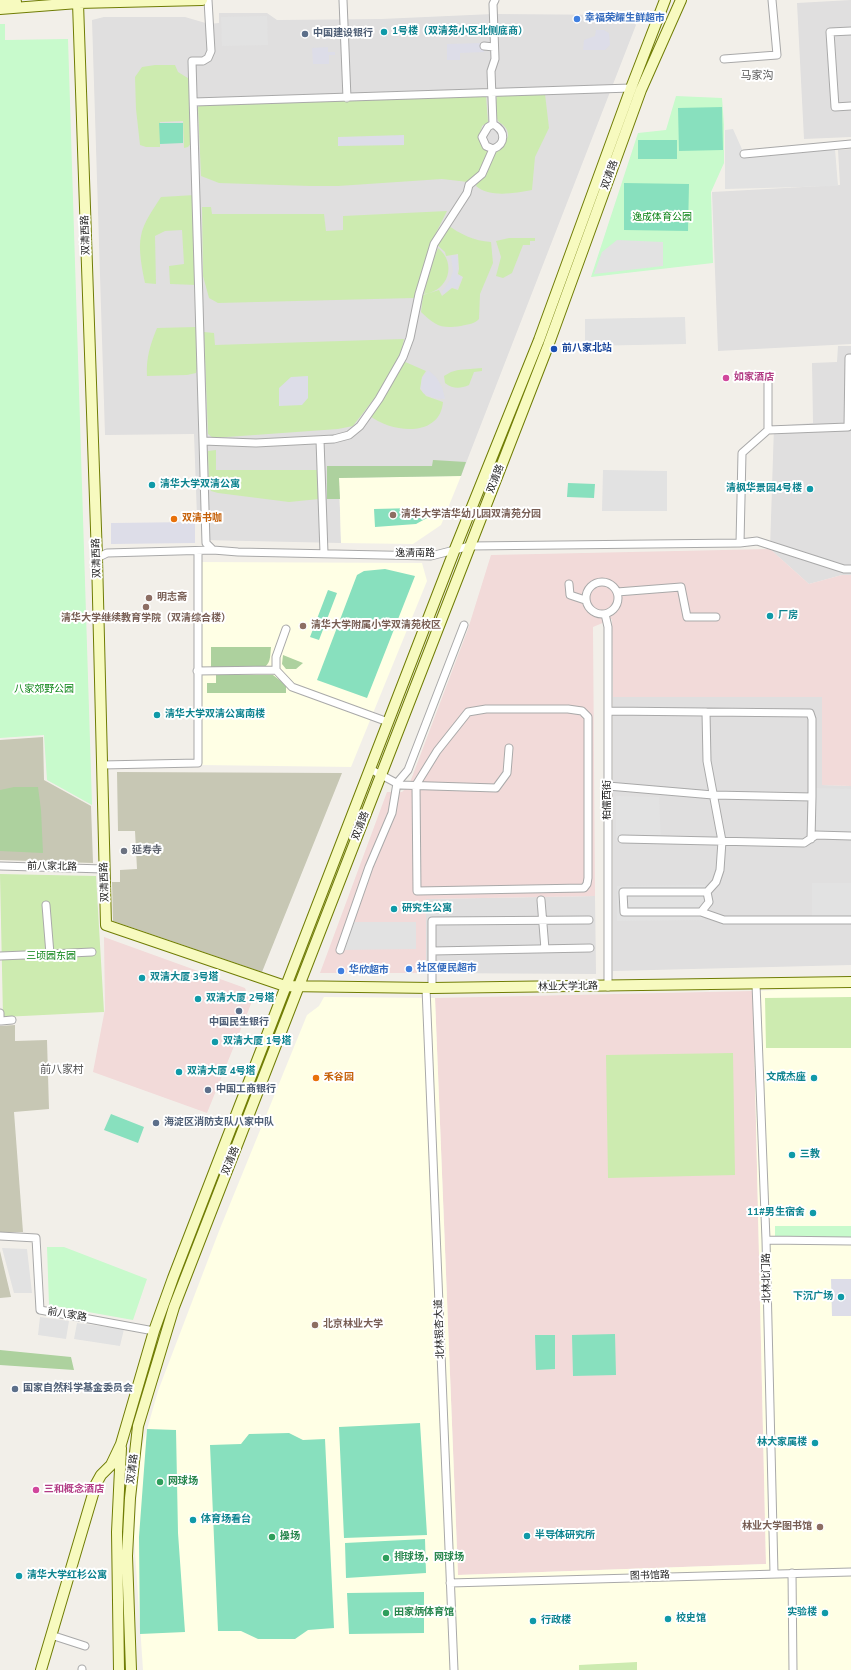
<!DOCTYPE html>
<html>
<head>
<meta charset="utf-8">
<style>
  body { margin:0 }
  canvas { display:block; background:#f2efe9 }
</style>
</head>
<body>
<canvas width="851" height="1670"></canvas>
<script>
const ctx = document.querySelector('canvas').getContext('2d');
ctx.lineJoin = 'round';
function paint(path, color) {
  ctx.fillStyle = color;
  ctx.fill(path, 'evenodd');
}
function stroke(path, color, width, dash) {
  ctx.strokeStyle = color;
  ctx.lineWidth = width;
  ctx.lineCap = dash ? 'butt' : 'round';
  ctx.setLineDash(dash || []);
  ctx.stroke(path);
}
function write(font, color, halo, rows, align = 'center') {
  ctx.font = font + ' "Nunito Sans","Noto Sans SC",sans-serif';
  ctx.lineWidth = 4;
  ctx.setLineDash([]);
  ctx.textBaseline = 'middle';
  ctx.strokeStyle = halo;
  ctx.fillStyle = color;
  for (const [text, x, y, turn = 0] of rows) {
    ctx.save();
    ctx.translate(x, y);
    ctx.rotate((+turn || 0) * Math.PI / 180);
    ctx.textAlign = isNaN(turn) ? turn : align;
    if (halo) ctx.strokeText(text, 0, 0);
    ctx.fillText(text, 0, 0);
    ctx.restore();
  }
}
const residential = new Path2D(`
  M851 0V137L804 139 797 3Z
  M219 13H267L277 20 381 19 493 14 629 15 636 25 461 476 339 478 341 543 202 540V517H197L194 434 105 435 92 20 104 17H185L209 24 219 23Z
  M851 149V344L718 351 712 192 840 185 838 150Z
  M838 346H851V575H842L809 584 770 549 774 426 813 423 812 363 837 362Z
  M723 696 822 697V785L851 786V965L613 971V697Z
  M595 896 596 974 426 973 425 899Z`);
const commercial = new Path2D(`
  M770 549 809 584 842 575H851V786L822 785V697H613L612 619 593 627 595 896 426 899V973H320L387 792H402L409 785 468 629 491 555Z
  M104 937 245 988 251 1004 207 1113 93 1072 105 1009Z
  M753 991 766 1564 458 1575 435 998Z`);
const education = new Path2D(`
  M461 476 441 525 413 544 341 543 339 478Z
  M198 562 422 563 427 581 351 767 201 765 197 671Z
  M851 987V1670H143L134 1537 140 1454 158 1391 219 1231 307 1015 319 1006 324 997 435 998 458 1575 766 1564 753 991Z`);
const construction = new Path2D(`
  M43 737 44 780 91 806 93 863 0 860V740Z
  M117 772 342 773 262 972 113 921 112 882H120V870L137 869 135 831H118Z
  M15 1025V1041L47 1040 49 1109 14 1112 23 1232H0V1026Z
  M0 1251 11 1297 0 1298Z`);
const grass = new Path2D(`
  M155 65H175L178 72 191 80 192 142 188 147 184 148 183 121 160 122V147H146L140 145 136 109 135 77 142 67Z
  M545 94 549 128 535 157 532 190C515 193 490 198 476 186L478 181 486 176 494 150C503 147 513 137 505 127 502 123 498 123 497 118 494 111 496 103 497 96Z
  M486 95 488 122 482 126 479 138 489 150C484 164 480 173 468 182L442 179 338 186H310L219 183 201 176 198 107 205 103Z
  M195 195 197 285 170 284 169 266 184 264 182 230 165 231 155 236 156 284 145 283C142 270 138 248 141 236 143 223 154 208 161 197Z
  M202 207H211L212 214H324L326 231 343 230V216L447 211 431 243 414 298 218 303 209 298 203 276Z
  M446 224C460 234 474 241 491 242L493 263 480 294 479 319C474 324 469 324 461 326 441 329 436 326 421 312L423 295 439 290 442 296 452 288 458 290 463 277 458 274 459 269 458 254 446 256 445 252 435 243Z
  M509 238H535V241H530V245H523L512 273 503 278 496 276 501 257 496 241Z
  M438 248C457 263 449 291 424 294L430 267Z
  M196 327 198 364 196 373 187 375 147 376C146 358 150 345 157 328Z
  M204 332 214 333 215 345 404 339C399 371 372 401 353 426L338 429 213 438 208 434Z
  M403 361 426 371 422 377 420 389 426 396 443 402C440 438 392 433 370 416Z
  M482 368V371L474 372 469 385C460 389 453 389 445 383L444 376 451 372 458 370Z
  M216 450V470H318L319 499 289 502 218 493 211 491 209 487 208 451Z
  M0 874 96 876 104 1012 3 1017Z
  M851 997V1048H766L765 998Z
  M733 1053 735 1175 608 1178 606 1055Z
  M637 1662V1670H579V1665Z`);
const forest = new Path2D(`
  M433 460 466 462 461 476 339 478 340 499H327V466H432Z
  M211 647H271C270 657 271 664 262 669H211Z
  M283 655 303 663 296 669H286L282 664Z
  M216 675H273L286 685V693H207V683H216Z
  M14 787H38L41 810 43 853 0 851V790Z
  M0 1350 71 1357 74 1370 0 1365Z`);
const park = new Path2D(`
  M0 24H5V40L68 39 92 805 47 780 44 735 0 738Z
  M676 96 722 98 724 125V163L711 192 713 263 591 277 638 133 666 130Z
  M775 1226H851V1238H775Z
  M47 1247H64L147 1279 133 1320 49 1305Z`);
const pitch = new Path2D(`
  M722 107 723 150 679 151 678 108Z
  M159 123H183V143L160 144Z
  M638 140H677V159H638Z
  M624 183 689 184 688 231 624 230Z
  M568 483 595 484 594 498 567 497Z
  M415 508 427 518 416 524 375 527 374 509Z
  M385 569 415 576 367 698 317 680 357 575 364 571Z
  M328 590 337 593 319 640 310 637Z
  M111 1114 144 1127 138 1143 104 1130Z
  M615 1334 616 1375 573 1376 572 1335Z
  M535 1335H555V1369L536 1370Z
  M420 1423 427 1535 344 1538 339 1427Z
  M147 1429 176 1430 178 1533 185 1632 140 1634 139 1537Z
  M289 1433 303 1440 325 1439 334 1628 308 1630 295 1639H258L241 1631H218L210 1445 241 1444 249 1434Z
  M425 1539 426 1573 346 1578 345 1543Z
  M424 1592V1633L349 1634 347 1593Z`);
const parking = new Path2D(`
  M267 16 268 45 222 46 221 17Z
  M733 129 745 156 835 149 838 186 725 189V130Z
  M617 240 663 242V266L594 274 602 252Z
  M685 317 686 344 585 346V319Z
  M603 470 667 471V511H602Z
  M816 788 851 789V836L816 835Z
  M616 796 659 797 661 840 616 841Z
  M812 883H851V924H812Z
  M705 885V920L617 921V886Z
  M350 922H416V949L340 950Z
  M2 1248 27 1249 32 1293H14Z
  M40 1317 69 1321 66 1339 38 1335Z
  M77 1323 124 1329 120 1346 74 1339Z`);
const plaza = new Path2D(`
  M596 30H604L609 33 610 45 605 50H583L584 40 595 36Z
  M484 43V52L460 53V60H447V44Z
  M328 47V52H335V55H329V64H313L312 48Z
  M404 135V145L338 146V137Z
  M457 255 458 260 457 275 462 277 457 289 452 287 444 294 442 292 450 280 453 271 451 256Z
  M428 370 436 377 442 387 445 399 433 398 423 393 421 387 422 378Z
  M308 376V398L302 405 279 406V388L291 377Z
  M195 522V543L111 544V523Z
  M831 1279H851V1316H832Z`);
const street = new Path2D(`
  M208 0 211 51 208 58 203 61H192L203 441 256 443 334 439 349 435 360 426 379 399 403 357 410 338 419 294 434 244 467 193 469 185 482 174 493 149C506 144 506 131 493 124L491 71 495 59 493 4 495 0
  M343 0 347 98
  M851 31 830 32 835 107 851 106
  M484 46 494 47
  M724 59 777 55 772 0
  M194 102 631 88
  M493 149 486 146 482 137 488 127 493 124
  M744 154 851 144
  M768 381V430
  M320 440 324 553
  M203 441 206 543 213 550
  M740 543 742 453 768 430 848 427 849 358H851
  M97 558 107 553 213 550 238 552 431 556 470 546 740 543 757 541 844 569H851
  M586 598a16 16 0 1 1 32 0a16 16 0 1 1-32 0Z
  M569 584 570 595 585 600
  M617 592 681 587 687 617H716
  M605 614 608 627V987
  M276 670V657L286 629
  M197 671 276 670 292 687 388 722
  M486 709H568L582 711 588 717V878L587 884 584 888 417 891 416 785 437 751 468 712Z
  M608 711 706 712 707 761 722 841 720 870 716 882 707 892H623L624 912H701L709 902 707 892
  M706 712 810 713 812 719V797
  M102 765 198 763V551
  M370 769 400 785 496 788 507 773 509 748
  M608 786 713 795 812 797 811 839
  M622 839 804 843 816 835 851 836
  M0 866 104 869
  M541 900 545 949
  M701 912 724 920H851
  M340 950 369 867 392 813 397 783 408 770 464 625
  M432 951 590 948
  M50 954 92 952
  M0 956 50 954 46 905
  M756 984 766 1240 774 1573
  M426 988 454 1670
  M432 988V921L589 920
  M0 1013V1021
  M1 1021 12 1020
  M0 1236 36 1238 40 1310 154 1331
  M766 1240 851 1241
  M792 1573 793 1670
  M450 1583 851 1572
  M51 1635 85 1646
  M82 1670V1669`);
const secondary = new Path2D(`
  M0 2H16
  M78 3 97 558 106 925 285 986 432 988 851 982
  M0 9 78 3 202 0
  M41 1670 96 1484 101 1475 111 1465 121 1444 154 1331 173 1278 455 549 539 340 631 88 665 0
  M119 1670 117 1532 121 1448
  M131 1670 127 1556 130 1498 138 1426 174 1307 548 346 641 90 681 0`);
const markers = [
  [577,19,4,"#3f7fe0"],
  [384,32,4,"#0f9aa8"],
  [305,34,4,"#5c6f8a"],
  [554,349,4,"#1a4fb4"],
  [726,378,4,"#d1479c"],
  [152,485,4,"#0f9aa8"],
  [810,489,4,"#0f9aa8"],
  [393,515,4,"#8d6e63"],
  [174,519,4,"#e8710a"],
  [149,598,4,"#8d6e63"],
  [146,607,4,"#8d6e63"],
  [770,616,4,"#0f9aa8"],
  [303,626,4,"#8d6e63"],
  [157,715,4,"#0f9aa8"],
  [124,851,4,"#6b7280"],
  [394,909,4,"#0f9aa8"],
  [409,969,4,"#3f7fe0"],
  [341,971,4,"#3f7fe0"],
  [142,978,4,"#0f9aa8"],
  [198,999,4,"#0f9aa8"],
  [239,1011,4,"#5c6f8a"],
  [215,1042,4,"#0f9aa8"],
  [179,1072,4,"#0f9aa8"],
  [316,1078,4,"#e8710a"],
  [814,1078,4,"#0f9aa8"],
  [208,1090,4,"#5c6f8a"],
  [156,1123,4,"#5c6f8a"],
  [792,1155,4,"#0f9aa8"],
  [813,1213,4,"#0f9aa8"],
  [841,1297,4,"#0f9aa8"],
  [315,1325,4,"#8d6e63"],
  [15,1389,4,"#5c6f8a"],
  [815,1443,4,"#0f9aa8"],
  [160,1482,4,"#2e9e5b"],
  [36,1490,4,"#d1479c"],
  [193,1520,4,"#0f9aa8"],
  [820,1527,4,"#8d6e63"],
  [527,1536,4,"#0f9aa8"],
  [272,1537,4,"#2e9e5b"],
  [386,1558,4,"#2e9e5b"],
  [19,1576,4,"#0f9aa8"],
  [386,1613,4,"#2e9e5b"],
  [825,1613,4,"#0f9aa8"],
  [668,1619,4,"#0f9aa8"],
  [533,1621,4,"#0f9aa8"]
];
const shopNames = [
  ["幸福荣耀生鲜超市",585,19],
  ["社区便民超市",417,969],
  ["华欣超市",349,971]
];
const cultureNames = [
  ["1号楼（双清苑小区北侧底商）",392,32],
  ["清华大学双清公寓",160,485],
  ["清枫华景园4号楼",802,489,"right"],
  ["厂房",778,616],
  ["清华大学双清公寓南楼",165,715],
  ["研究生公寓",402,909],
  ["双清大厦 3号塔",150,978],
  ["双清大厦 2号塔",206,999],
  ["双清大厦 1号塔",223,1042],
  ["双清大厦 4号塔",187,1072],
  ["文成杰座",806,1078,"right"],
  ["三教",800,1155],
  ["11#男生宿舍",805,1213,"right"],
  ["下沉广场",833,1297,"right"],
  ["林大家属楼",807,1443,"right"],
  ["体育场看台",201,1520],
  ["半导体研究所",535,1536],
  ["清华大学红杉公寓",27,1576],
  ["实验楼",817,1613,"right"],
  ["校史馆",676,1619],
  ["行政楼",541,1621]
];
const serviceNames = [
  ["中国建设银行",313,34],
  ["中国民生银行",239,1023,"center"],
  ["中国工商银行",216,1090],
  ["海淀区消防支队八家中队",164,1123],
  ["国家自然科学基金委员会",23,1389]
];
const streetNames = [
  ["双清路",610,175,-70],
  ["双清西路",86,235,-92],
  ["双清路",496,479,-69],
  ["逸清南路",415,554],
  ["双清西路",97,558,-92],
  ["柏儒西街",608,800,-90],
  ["双清路",361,826,-69],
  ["前八家北路",52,867,1],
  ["双清西路",105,882,-92],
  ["林业大学北路",568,987,-1],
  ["双清路",231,1161,-68],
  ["北林北门路",767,1278,-91],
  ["前八家路",67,1315,10],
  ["北林银杏大道",440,1329,-92],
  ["双清路",133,1469,-83],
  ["图书馆路",650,1576,-2]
];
const parkNames = [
  ["逸成体育公园",662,218],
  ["八家郊野公园",44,690],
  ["三顷园东园",51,957]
];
const transitNames = [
  ["前八家北站",562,349]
];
const hotelNames = [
  ["如家酒店",734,378],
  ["三和概念酒店",44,1490]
];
const educationNames = [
  ["清华大学洁华幼儿园双清苑分园",401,515],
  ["明志斋",157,598],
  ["清华大学继续教育学院（双清综合楼）",146,619,"center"],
  ["清华大学附属小学双清苑校区",311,626],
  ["北京林业大学",323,1325],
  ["林业大学图书馆",812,1527,"right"]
];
const foodNames = [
  ["双清书咖",182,519],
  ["禾谷园",324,1078]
];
const worshipNames = [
  ["延寿寺",132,851]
];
const leisureNames = [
  ["网球场",168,1482],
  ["操场",280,1537],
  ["排球场，网球场",394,1558],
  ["田家炳体育馆",394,1613]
];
const neighbourhoodNames = [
  ["马家沟",757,76],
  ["前八家村",62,1070]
];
paint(residential, '#e0dfdf');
paint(commercial, '#f2dad9');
paint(education, '#ffffe5');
paint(construction, '#c7c7b4');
paint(grass, '#cdebb0');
paint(forest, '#add19e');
paint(park, '#c8facc');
paint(pitch, '#88e0be');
paint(parking, '#e2e2e2');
paint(plaza, '#dddde8');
stroke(street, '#a9a9a9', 9);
stroke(secondary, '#707d05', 12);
stroke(street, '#fff', 7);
stroke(secondary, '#f7fabf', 10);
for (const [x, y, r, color] of markers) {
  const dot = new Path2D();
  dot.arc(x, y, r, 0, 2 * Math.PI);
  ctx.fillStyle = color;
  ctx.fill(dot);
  stroke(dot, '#fff', 1.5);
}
write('bold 10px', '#366cbe', '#fff', shopNames, 'left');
write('bold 10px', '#0d838f', '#fff', cultureNames, 'left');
write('bold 10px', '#4e5e75', '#fff', serviceNames, 'left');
write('10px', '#222', '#fff', streetNames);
write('10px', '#0c8416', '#fff', parkNames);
write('bold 10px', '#164399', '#fff', transitNames, 'left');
write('bold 10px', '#b23c85', '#fff', hotelNames, 'left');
write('bold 10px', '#785e54', '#fff', educationNames, 'left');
write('bold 10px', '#c56008', '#fff', foodNames, 'left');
write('bold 10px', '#5b616d', '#fff', worshipNames, 'left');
write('bold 10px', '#27864d', '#fff', leisureNames, 'left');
write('11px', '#555', '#fff', neighbourhoodNames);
</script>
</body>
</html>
